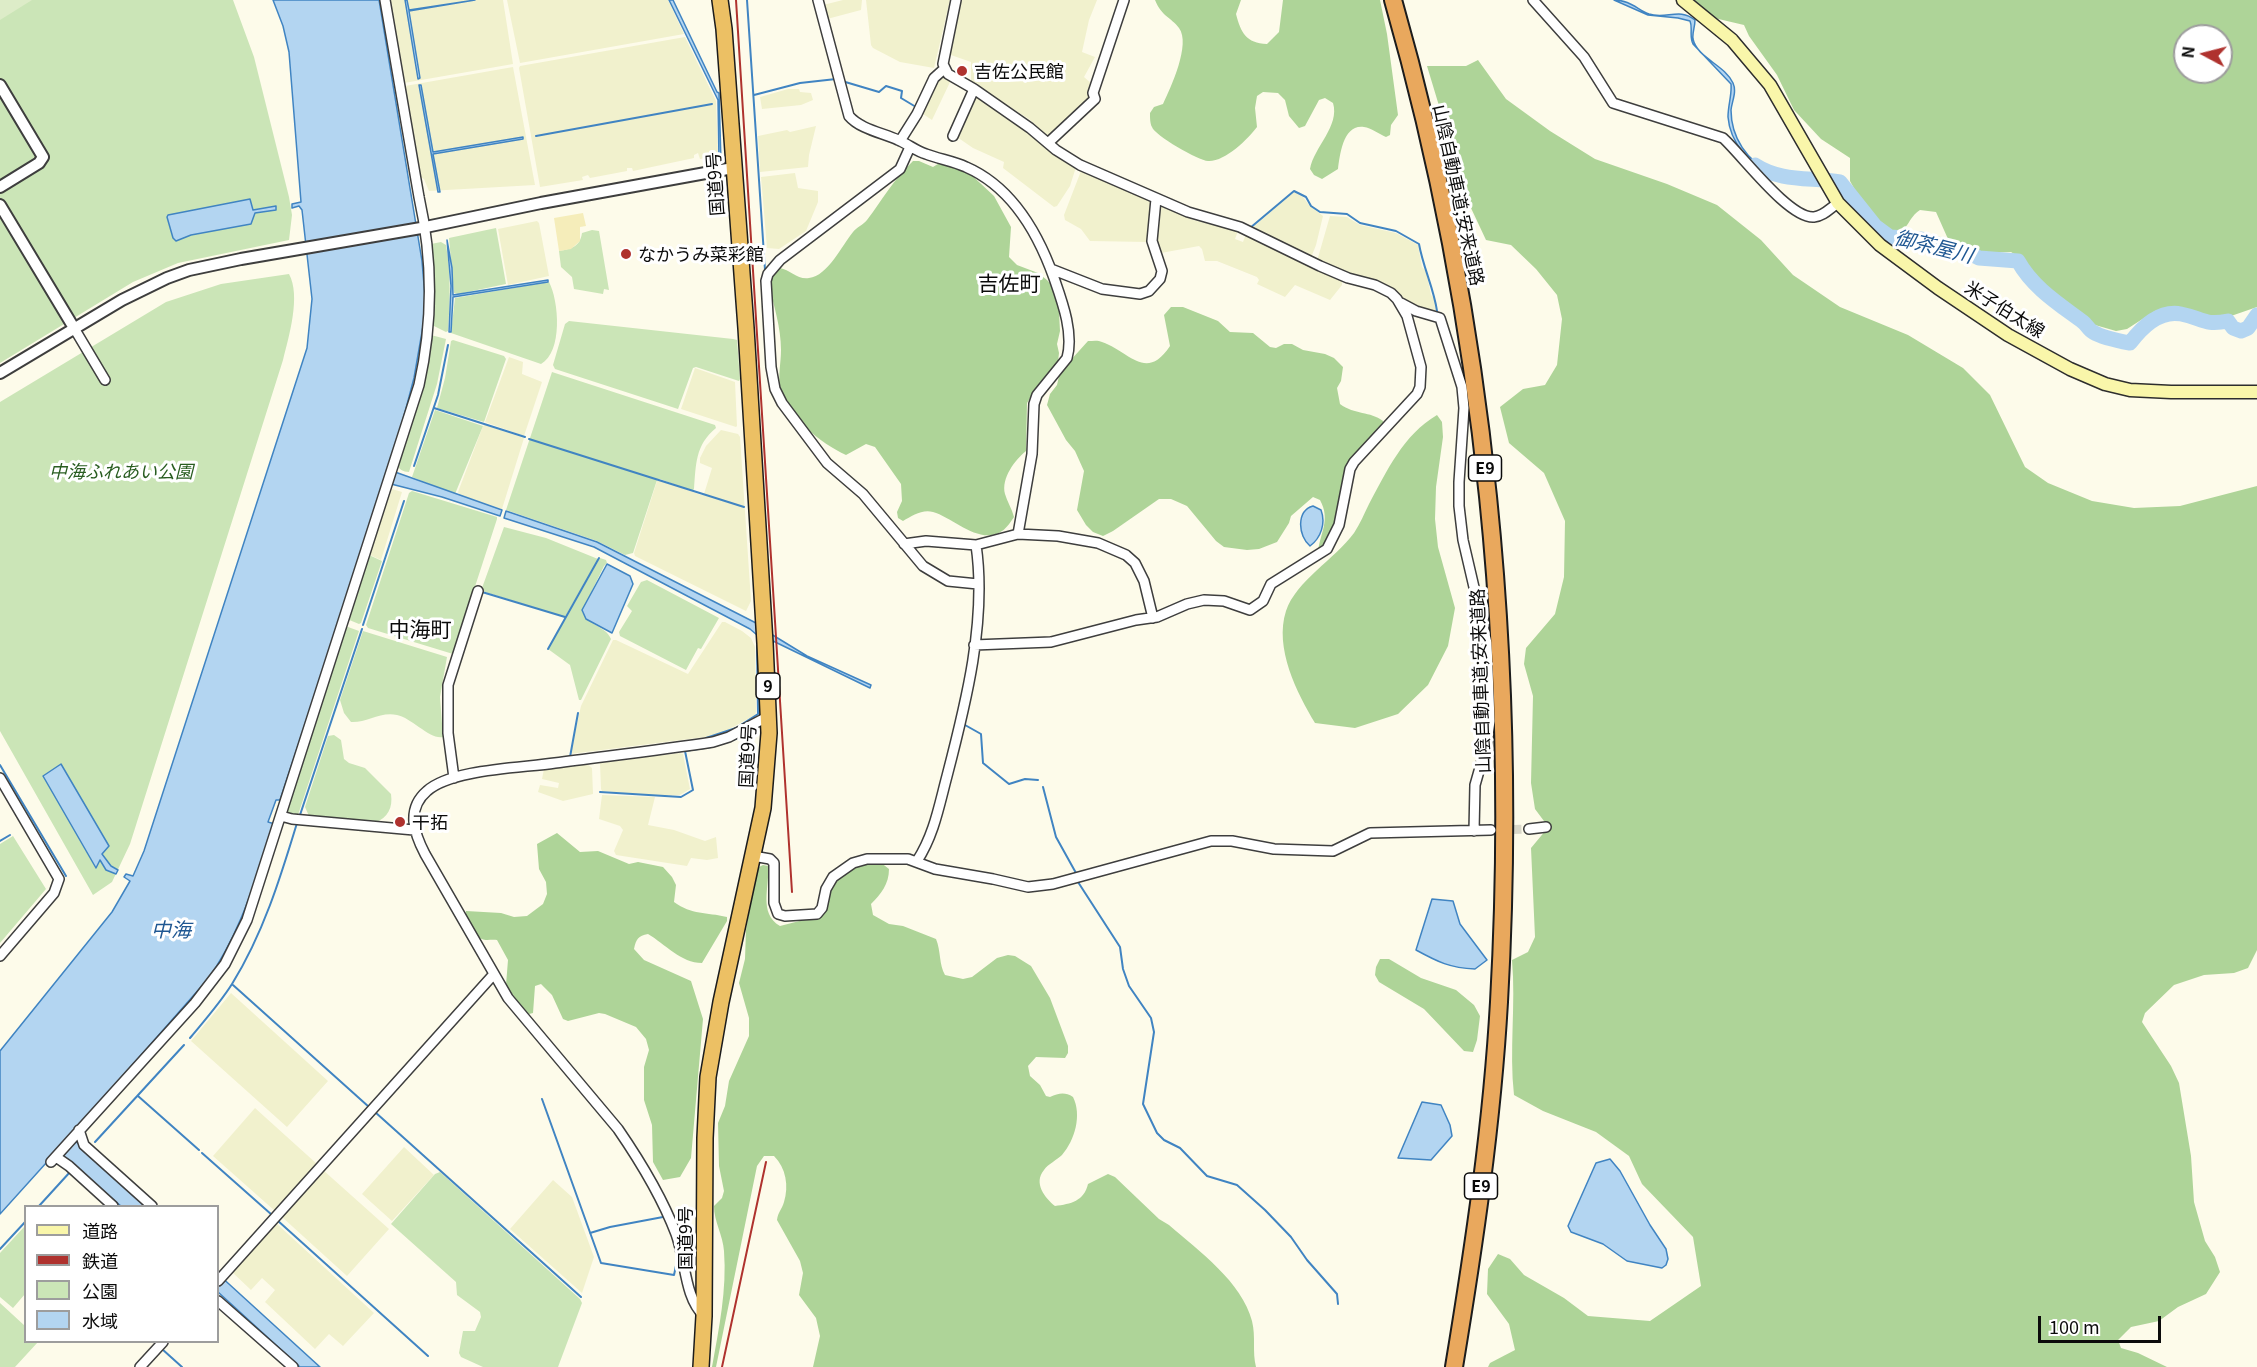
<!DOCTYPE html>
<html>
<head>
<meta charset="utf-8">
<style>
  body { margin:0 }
  #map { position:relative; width:2257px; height:1367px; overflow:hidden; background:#fdfbea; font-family:Georgia,"Noto Sans JP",serif }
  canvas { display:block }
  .legend { position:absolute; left:24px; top:1205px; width:195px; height:138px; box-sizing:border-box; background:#fff; border:2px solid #9d9d9d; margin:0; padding:8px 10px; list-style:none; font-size:18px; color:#0b0b0b }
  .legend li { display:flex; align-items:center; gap:12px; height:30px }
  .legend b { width:30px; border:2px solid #9d9d9d }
  .north { position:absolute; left:2173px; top:24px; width:60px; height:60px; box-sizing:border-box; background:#fff; border:2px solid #9d9d9d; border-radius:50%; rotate:277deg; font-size:16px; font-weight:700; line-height:24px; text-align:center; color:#0b0b0b }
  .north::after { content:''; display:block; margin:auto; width:21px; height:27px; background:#af322e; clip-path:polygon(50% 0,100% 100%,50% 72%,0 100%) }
  .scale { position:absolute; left:2038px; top:1316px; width:123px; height:27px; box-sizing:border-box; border:3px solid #0b0b0b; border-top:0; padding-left:8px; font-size:18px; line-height:21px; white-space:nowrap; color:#0b0b0b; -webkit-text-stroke:4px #fff; paint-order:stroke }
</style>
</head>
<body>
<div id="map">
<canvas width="2257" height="1367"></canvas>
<ul class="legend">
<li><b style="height:8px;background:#f9f6aa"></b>道路</li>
<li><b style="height:8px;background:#af322e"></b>鉄道</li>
<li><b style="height:16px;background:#cbe5b7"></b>公園</li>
<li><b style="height:16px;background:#b3d5f1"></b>水域</li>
</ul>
<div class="north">N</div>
<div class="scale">100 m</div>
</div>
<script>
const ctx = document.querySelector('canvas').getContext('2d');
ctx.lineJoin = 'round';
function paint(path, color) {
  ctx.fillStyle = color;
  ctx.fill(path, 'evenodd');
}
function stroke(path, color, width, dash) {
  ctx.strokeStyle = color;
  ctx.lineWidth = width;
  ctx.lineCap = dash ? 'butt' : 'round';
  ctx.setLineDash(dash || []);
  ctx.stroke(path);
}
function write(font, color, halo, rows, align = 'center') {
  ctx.font = font + ' Georgia,"Noto Sans JP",serif';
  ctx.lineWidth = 6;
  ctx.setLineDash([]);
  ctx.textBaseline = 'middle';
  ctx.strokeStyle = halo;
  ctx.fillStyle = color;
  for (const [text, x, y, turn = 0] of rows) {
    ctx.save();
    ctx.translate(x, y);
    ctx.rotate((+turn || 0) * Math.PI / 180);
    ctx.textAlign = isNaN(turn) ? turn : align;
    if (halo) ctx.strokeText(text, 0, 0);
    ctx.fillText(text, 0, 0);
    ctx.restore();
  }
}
const farmland = new Path2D(`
  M387 0H503L513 64 404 83Z
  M507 0H668L684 34 520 63Z
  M843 0H862L861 10 827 19 823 5Z
  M866 0H950L934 68 900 62 873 48 871 45Z
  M961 0H1097L1089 20 1082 52 1095 57 1084 77 1092 84 1091 98 1049 137 1029 119 971 82V62L948 54Z
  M685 37 716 101 718 155 700 159 698 153 694 155V158L633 171 632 168H627V171L590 178 588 175 582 177 583 180 540 187 519 68 520 66Z
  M513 67 535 185 429 191 424 179 420 177 405 86Z
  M941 76 951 80 932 120 920 112 935 79Z
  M788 89H799L800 92 811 93 813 100 801 105 762 109 760 97Z
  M976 95 1031 134 1051 152 1076 167 1070 186 1057 206 1054 207 1003 168 1004 162 973 148 957 137Z
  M816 126 809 155 808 167 760 172 758 136 787 130 790 132Z
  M1081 171H1084L1151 201 1148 242 1090 241 1081 229 1065 220 1064 215Z
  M795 173 798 188 818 191V202L806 231 779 249 767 248 761 177Z
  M1294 192 1303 197 1309 205 1323 216 1316 245 1312 255 1310 256 1252 228Z
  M1160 205 1193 220 1238 231 1235 239 1243 242 1246 234 1342 280V285L1330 300 1295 285 1285 297 1257 284 1259 280 1257 277 1217 261H1205L1202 249 1199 246 1161 253 1156 240Z
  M1330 216 1347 217 1360 225 1396 233 1418 245 1422 267 1426 271 1431 295 1435 299 1436 312 1408 304 1395 290 1378 280 1348 273 1317 261Z
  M537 221 539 223 549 276 508 285 498 229Z
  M509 357 523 362 522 374 542 382 524 436 485 422Z
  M695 368 735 382 737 426 736 427 681 409Z
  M485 425 524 438 502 509 460 495 458 492 483 426Z
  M721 430 738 434 740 437 751 601 746 611 635 556 634 553 657 481 660 480 701 495 704 494 712 468 700 463V458L706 446Z
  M392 489 402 492 381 560 368 554Z
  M722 622H725L742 631 751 638 755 647 756 711 755 715 726 731 705 737 570 754 581 706 613 640H616L688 674Z
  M680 753 683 754 690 789 680 795 660 796 602 791 601 789 600 763Z
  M587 764 592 768 593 794 563 801 538 792 540 785 558 788 559 783 542 779 544 769Z
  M602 795 655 797 648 825 674 830 705 841 716 837 718 858 707 860 691 858 687 866 616 855 614 851 623 830 620 826 599 819Z
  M231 993 328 1081 287 1127 191 1041Z
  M255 1108 317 1164 275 1211 213 1156Z
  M404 1147 434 1175 392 1221 362 1194Z
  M323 1170 389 1229 347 1276 282 1217Z
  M553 1180 572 1197 594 1257 582 1293 510 1229Z
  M276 1223 374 1313 343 1346 329 1334 315 1349 265 1302 275 1290 262 1278 251 1290 231 1271Z`);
const green = new Path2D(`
  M0 0H233L254 57 289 197 292 215 289 240 178 263 133 282 0 363Z
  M496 228 506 284 458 294 454 293 449 238Z
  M592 230 599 231 609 290 604 289 603 294 574 289 572 277 561 267 559 251C571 249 580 247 582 233Z
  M441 242 446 245C451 274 450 302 448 331L446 332 432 325 431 244Z
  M289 274C301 296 289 336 283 360L130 844 112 882 93 895 0 731V402L166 302 221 284Z
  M549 282C559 301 563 352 541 364L451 333 455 298Z
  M569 321 733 339 737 340 740 379 739 381 696 367 693 368 678 409 555 369 553 365 565 324Z
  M431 335 446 339 437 384 409 472C403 472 399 469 396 464Z
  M453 340 504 356 506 359 484 422 437 408 445 378 451 341Z
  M552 372 715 425 716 428C695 445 696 465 694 489L692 491 660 479 657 480 633 553 625 555 597 541 506 510Z
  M435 410 483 426 455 494 412 477Z
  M412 491 497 517V519L453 654 368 628 366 625 409 493Z
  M504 527 546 538 598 559 565 617 485 592 482 588Z
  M369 555 382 561 361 623 359 624 347 619 367 556Z
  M600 558 606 560 607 563 604 566 582 611C588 626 606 626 611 639L581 700H579L570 665 548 649Z
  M647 580 719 618 701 649 698 648 686 670 620 636 619 632 632 611 627 606 641 582Z
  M348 627 359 631 298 815 289 813 287 810 344 628Z
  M363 631 447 657 440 697 443 737C430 740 412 718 397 715 381 711 366 723 351 722L344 713 340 700Z
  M334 735 341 740 344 759 349 763 365 768 391 794C393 808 388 817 375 823L309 816 305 807 328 736Z
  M13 836 46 889 0 943V844Z
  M440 1172 580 1299 582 1303 558 1367H483L461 1357 459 1353 463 1331H475L481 1317 480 1312 457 1295 456 1282 391 1224 435 1174Z
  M24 1227 26 1228 25 1294 13 1308 0 1297V1253Z
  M0 1303 25 1326 26 1342H38L15 1367H0Z`);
const forest = new Path2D(`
  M1155 0H1241L1236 14C1241 33 1246 43 1267 44L1279 32 1283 0H1380L1387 34 1398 115 1391 125 1390 135 1386 137C1379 134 1371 128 1364 127 1343 124 1340 155 1338 169L1322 179 1314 175 1310 169C1314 147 1340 126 1333 103L1325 98 1319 100 1305 126 1299 128 1289 116 1285 100 1278 93 1263 92 1257 96 1255 108 1257 127C1248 139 1225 162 1208 161 1199 161 1154 135 1152 127 1150 124 1150 117 1150 113L1154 107 1163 104C1171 87 1191 44 1179 28 1171 17 1162 17 1155 0Z
  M1692 0H2257V307L2231 316 2214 318 2199 316 2185 310 2169 308 2155 311 2127 329 2116 331 2095 325 2065 300 2032 278 2022 259 2011 252 1984 253 1965 248 1948 239 1936 212 1920 210C1908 218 1910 227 1897 234L1885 230 1861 201 1850 181V158L1821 139 1794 110 1777 75 1749 36 1744 25 1710 17ZM2185 36H2221V72H2185Z
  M1478 60 1506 99 1550 131 1595 159 1667 184 1717 205 1761 240 1793 275 1840 307 1908 335 1963 368 1990 395 2025 467 2048 483 2092 501 2134 508 2180 506 2257 486V950L2248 968 2234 973 2204 975 2174 985 2145 1013 2142 1022 2171 1066 2179 1083 2191 1156 2194 1202 2205 1241 2215 1257 2220 1272 2206 1294 2178 1307 2159 1321 2131 1327 2118 1340 2121 1348 2138 1353 2167 1367H1488L1490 1363 1515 1350 1509 1324 1487 1294 1488 1269 1498 1254 1510 1259 1524 1275 1564 1298 1588 1316 1650 1321 1701 1286 1693 1237 1642 1184 1629 1156 1596 1132 1543 1111 1514 1095C1509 1050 1516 1005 1512 960L1528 952 1535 937 1531 848 1551 824 1544 821 1535 809 1531 783 1533 696 1524 664 1526 648 1555 614 1564 577 1565 521 1544 473 1509 443 1500 407 1523 389 1545 385 1557 365 1562 319 1557 295 1536 269 1511 245 1486 240 1463 191 1459 172 1427 66H1466Z
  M913 161H919L933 167 941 162 965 169 994 196 1011 227 1009 257 1017 265 1038 273 1047 280 1054 288 1059 312 1060 331 1057 344 1059 353 1058 362 1046 380 1035 390 1027 403 1026 451C1015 460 1001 478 1005 494 1007 501 1012 509 1014 517 1011 521 1007 528 1002 531 980 546 954 518 933 512 922 509 912 516 903 521L898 518 897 512 902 501 901 484 875 447 866 444 846 455C822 444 784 415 780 387 778 375 781 362 781 350 781 328 774 306 769 285L772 275 780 268C790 270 798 280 809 278 828 276 842 245 853 232 857 227 863 225 867 220 883 199 893 180 913 161Z
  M1171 307H1183L1218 321 1230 332 1253 333 1270 347 1276 348 1284 344H1292L1303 350 1325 354 1334 358 1343 367 1341 381 1337 388 1340 404C1355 415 1370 411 1383 421V428L1357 455 1330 544 1318 552C1320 533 1331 520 1320 500L1313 497 1291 516 1289 523 1277 542 1259 549 1247 550 1224 547 1216 541 1187 506 1171 499H1159L1113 531 1103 536 1093 532 1086 525 1077 510 1084 471 1075 451 1066 440 1047 405 1050 394 1057 385 1060 372 1088 341C1093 341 1098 340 1102 342 1130 352 1146 382 1170 346L1164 315Z
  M1437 415 1442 422 1443 437 1436 487 1435 519 1438 547 1455 608 1448 646 1428 685 1398 714 1355 728 1315 723C1297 693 1274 648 1286 611 1296 581 1335 559 1354 533 1360 524 1364 514 1369 504 1387 471 1403 435 1437 415Z
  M557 833 580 852 598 851 629 864 638 862 663 867 672 877 676 885 674 902C692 915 706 912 727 917V921L702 963C681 963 665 944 648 934 638 936 636 939 634 949L644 960 691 981 703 1019 691 1158 680 1177 663 1180 653 1162 652 1125 644 1100V1067L649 1050 646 1039 636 1027 605 1014 599 1013 568 1021 563 1019 552 995 541 984 535 986 533 1013 529 1014 525 1012 506 985 508 960 497 940C492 939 486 941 482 939 472 937 465 919 466 911L501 913 514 917 527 916 543 904 547 894 546 882 539 869 537 844Z
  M880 862 889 869C889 884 881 894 871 904L873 915 889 924 903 926 936 939C941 951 939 965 945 975L963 979 972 977 997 958 1008 955 1015 956 1031 966 1050 998 1068 1046V1053L1065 1058 1036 1057 1028 1066 1030 1076 1040 1085 1046 1096 1050 1097C1059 1093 1065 1092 1073 1097 1082 1115 1075 1140 1062 1155 1057 1160 1048 1164 1044 1170 1033 1183 1045 1198 1055 1206 1071 1204 1084 1201 1088 1184L1108 1174 1115 1177 1159 1219 1169 1225C1199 1251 1242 1282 1252 1321 1256 1337 1252 1352 1256 1367H813L820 1336 816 1318 799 1295 803 1273 800 1261 777 1220C778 1212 782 1209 784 1202 789 1186 786 1168 774 1156H764L757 1166 716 1367H712C719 1328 727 1290 724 1251 723 1235 714 1222 714 1206L722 1198 724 1191 719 1166 718 1123 725 1106 729 1081 749 1036V1018L739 983 745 959 746 930 756 872 759 867 763 865 768 866C770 887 758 913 780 926L819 916C827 898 835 869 857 864 864 862 873 863 880 862Z
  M1380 959H1389L1421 978 1456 990 1474 1005 1480 1016 1477 1040 1473 1052 1464 1051 1424 1009 1379 982 1375 975 1376 967Z`);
const sand = new Path2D(`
  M583 213 586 226 580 227V241L571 249 559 251 554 218Z`);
const pitch = new Path2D(`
  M0 0H32L0 20Z`);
const water = new Path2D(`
  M273 0H379L422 261 426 309 414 378 391 465 387 469 383 482 385 483 280 800H276L268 822 275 824C256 877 241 933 208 979L70 1136 145 1206H121L56 1152 0 1214V1051L112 912 130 881 124 877 126 874 133 876 144 851 307 348 312 299 302 210 299 206 292 208V204L301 202 289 52 283 26Z
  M405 0H407L409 10 475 0 409 11 420 78 418 79Z
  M669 0H673L717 92 719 93 721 162 719 161 718 100Z
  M1614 0C1629 0 1637 9 1649 14 1666 20 1679 7 1695 20 1695 27 1692 33 1693 39 1697 58 1725 65 1733 83 1737 92 1732 101 1731 110 1731 137 1747 162 1772 172L1771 176C1750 164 1730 143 1728 117 1728 105 1732 95 1731 84L1693 44C1689 36 1693 28 1690 21L1678 18 1648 15Z
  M419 85H421L433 152 523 137V139L433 154 440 192H438Z
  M250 199 253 210 276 206V210L255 213 251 224 191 235 176 241 173 238 167 217 168 215Z
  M447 240 452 268 453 295 548 280V282L453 297 451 332H449L451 286Z
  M395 472 502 510 500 516 442 497 391 484Z
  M1313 506 1321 510C1326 523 1321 538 1310 546 1298 536 1296 511 1313 506Z
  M506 511 597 542 756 623 757 635 750 629 594 547 504 518Z
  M607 564 630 576 633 584 612 633 586 619 582 610Z
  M771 634 807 656 871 685 870 688 771 640Z
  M61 764 109 846 102 854 111 866 118 870 116 874 106 870 100 860 96 868 43 776Z
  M1432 899 1453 901 1460 924 1487 960 1475 969C1450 968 1438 962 1416 950Z
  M1422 1102 1441 1105 1450 1125 1452 1136 1431 1160 1398 1158Z
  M1610 1159 1620 1171 1650 1225 1666 1249 1668 1259 1666 1265 1662 1268 1627 1261 1603 1244 1571 1232 1568 1226 1596 1163Z
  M218 1274 320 1367H300L218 1292Z`);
const stream = new Path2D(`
  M747 0 765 270
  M842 81 879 92 886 86 902 91 901 98 916 107
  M754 95 800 83 836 79
  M536 136 712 104
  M1250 228 1294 191 1306 197 1311 206 1320 212 1347 214 1360 223 1396 231 1419 244C1423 267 1434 289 1437 311
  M434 408 525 437
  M529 439 744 507
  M414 466 438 395 448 345
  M482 592 565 617
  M363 625 404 501
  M548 649 599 558
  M965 725 981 734 983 763 1009 784 1025 779 1038 780
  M706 738 736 728 758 714 757 646
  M733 740 755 730
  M570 757 578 713
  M0 765 66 876
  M1043 787 1056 837 1076 873
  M600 792 681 797 693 790 685 751 711 747 728 742
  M300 815 362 629
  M0 841 10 835
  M1078 882 1120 947 1123 969 1129 986 1151 1018 1154 1032 1143 1104 1157 1133 1164 1140 1180 1148 1207 1176 1237 1185 1265 1210 1291 1237 1307 1260 1337 1294 1338 1304
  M233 985 369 1107
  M190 1038C205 1020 220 1003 232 984 263 934 280 879 297 823
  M138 1096 199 1150
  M542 1099 601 1263 674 1275 677 1261
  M375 1112 581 1297
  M95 1142 184 1045
  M202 1153 272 1215
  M39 1206 70 1172
  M277 1220 428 1356
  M590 1233 610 1227 663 1217
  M0 1249 26 1221
  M162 1349 182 1367`);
const river = new Path2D(`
  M1755 165C1781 182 1810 177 1840 182L1875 226 1890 237 1921 239 1971 254 1979 258 2018 261C2033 288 2059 304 2083 322 2087 325 2089 330 2093 332 2103 338 2119 341 2130 343 2142 327 2160 310 2181 314 2202 318 2204 326 2228 321L2233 328 2241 331 2248 328 2257 315`);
const minorTunnel = new Path2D(`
  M1499 830 1529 829`);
const minor = new Path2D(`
  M818 0 849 116C860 129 883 133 898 140 908 144 916 151 926 154 939 159 953 161 966 167 1012 187 1038 233 1054 278 1062 301 1074 333 1067 358L1037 395 1034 404 1032 454 1018 534
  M956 0 943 64 948 74 974 89 1030 128 1056 150 1080 165 1188 212 1240 227 1320 266 1348 278 1375 285 1391 293 1397 299 1407 316 1421 367 1420 387 1417 394 1354 462 1350 469 1339 525 1327 549 1271 584 1263 601 1250 610 1224 601 1204 600 1187 604 1157 617 1136 620 1051 642 974 645
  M1533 0 1584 57 1613 103 1723 138C1742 155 1789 219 1814 217 1824 216 1830 208 1838 203
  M953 136 974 89
  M900 141 917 114 934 78 944 69
  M1048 143 1095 99 1093 93 1124 0
  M910 147 900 169 780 260 768 274 766 281 771 367 775 389 782 403 827 463 863 494 923 566 948 581 978 584
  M1051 269 1102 289 1140 294 1149 291 1160 279 1162 271 1152 241 1156 199
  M1401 303 1416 311 1440 318 1462 387 1464 408 1459 482V506L1463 540 1487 643 1490 721 1487 743 1475 785 1474 831
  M74 328 105 380
  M904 544 926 541 976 545 1018 534 1058 536 1098 543 1126 555 1135 563 1144 581 1153 618
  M0 778 59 879 54 893 0 956
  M454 778 448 733V685L478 591
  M281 816 292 819 414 830
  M1529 829 1546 827
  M753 856 770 859 774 863V903L778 914 785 916 817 914 822 908 826 889 833 877 853 863 867 859H908L935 869 993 879 1028 887 1053 884 1211 841H1232L1274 849 1333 851 1370 833 1491 830
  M917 861C934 835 939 806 947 776 966 703 987 620 976 545
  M79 1130 84 1145 152 1206
  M56 1157 69 1166 113 1206
  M51 1162 195 1003 225 964 247 920 419 385C433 322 433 260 419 197L385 0
  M218 1281 494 974
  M218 1301 293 1367
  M704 1316C684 1297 686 1261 676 1234 662 1197 640 1161 618 1129L508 998 425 854C414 833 406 809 427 791 451 769 522 768 555 763 608 756 661 750 713 742L729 737 769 716
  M140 1367 163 1342`);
const tertiary = new Path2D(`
  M0 85 43 157 39 163 0 187
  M0 205 74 328
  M0 373 122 300 167 278 189 270 241 259 421 228 541 203 733 168`);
const secondary = new Path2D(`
  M1683 0 1732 40 1770 85 1838 203 1880 245 1938 288 2008 335 2070 369 2105 384 2130 390 2171 392H2257`);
const trunk = new Path2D(`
  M701 1367 704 1316 705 1138 708 1077 721 1002 763 808 769 733 765 643 746 328 724 29 720 0`);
const motorway = new Path2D(`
  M1393 0C1486 324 1518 666 1499 1002 1492 1125 1474 1246 1454 1367`);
const rail = new Path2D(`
  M736 0 792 892
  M722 1367 766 1162`);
const markers = [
  [962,71,6,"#af322e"],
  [626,254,6,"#af322e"],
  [400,822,6,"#af322e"]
];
const shields = [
  [1485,468,33],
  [768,686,24],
  [1481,1186,33]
];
const shieldNames = [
  ["E9",1485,468],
  ["9",768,686],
  ["E9",1481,1186]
];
const poiNames = [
  ["吉佐公民館",974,71],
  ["なかうみ菜彩館",638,254],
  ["干拓",412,822]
];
const streetNames = [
  ["国道9号",715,184,-94],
  ["山陰自動車道;安来道路",1459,195,78],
  ["米子伯太線",2005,309,32],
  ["山陰自動車道;安来道路",1480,681,-92],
  ["国道9号",747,756,-87],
  ["国道9号",685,1238,-90]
];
const parkNames = [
  ["中海ふれあい公園",121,471]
];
const waterNames = [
  ["御茶屋川",1934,246,14],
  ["中海",171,929]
];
const quarterNames = [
  ["吉佐町",1009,283],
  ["中海町",420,629]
];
paint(farmland, '#f1f1cd');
paint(green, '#cbe5b7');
paint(forest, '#aed498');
paint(sand, '#f5edba');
paint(pitch, '#ddecc8');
paint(water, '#b3d5f1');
stroke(water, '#4084c2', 1.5);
stroke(stream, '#4084c2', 2);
stroke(river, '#b3d5f1', 15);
stroke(minorTunnel, '#d9d7c9', 9, [9, 4.5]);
stroke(minor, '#3e3e3e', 12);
stroke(tertiary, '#3e3e3e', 14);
stroke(secondary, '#2d2d2d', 15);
stroke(trunk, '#1c1c1c', 18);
stroke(motorway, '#1c1c1c', 20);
stroke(minor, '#fff', 9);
stroke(tertiary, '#fff', 10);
stroke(secondary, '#f9f6aa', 12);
stroke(trunk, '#ecc064', 15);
stroke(motorway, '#e9a85d', 16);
stroke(rail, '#af322e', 2);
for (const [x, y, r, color] of markers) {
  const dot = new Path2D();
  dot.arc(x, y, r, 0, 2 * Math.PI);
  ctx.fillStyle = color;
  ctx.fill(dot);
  stroke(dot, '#fff', 2);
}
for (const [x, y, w] of shields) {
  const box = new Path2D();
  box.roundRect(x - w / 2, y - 13, w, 26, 4.5);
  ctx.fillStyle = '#fff';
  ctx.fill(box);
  stroke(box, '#0b0b0b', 1.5);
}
write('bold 16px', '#0b0b0b', null, shieldNames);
write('18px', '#0b0b0b', '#fff', poiNames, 'left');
write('18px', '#0b0b0b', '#fff', streetNames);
write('italic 18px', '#295d21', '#fff', parkNames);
write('italic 20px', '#1f5792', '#fff', waterNames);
write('21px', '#0b0b0b', '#fff', quarterNames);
</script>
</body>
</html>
